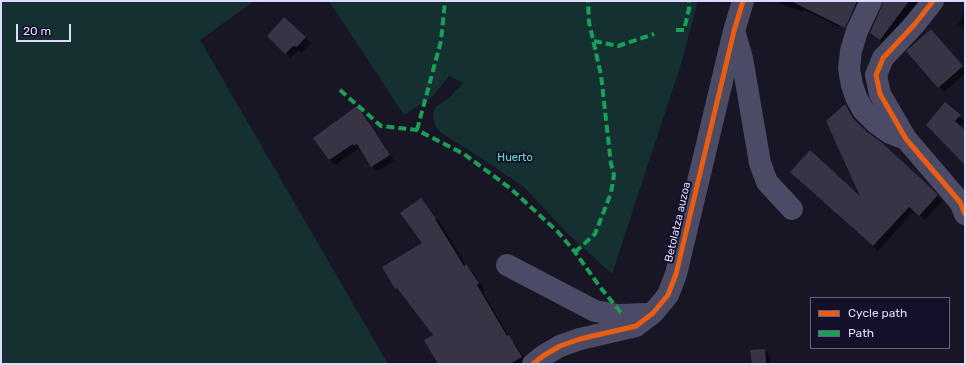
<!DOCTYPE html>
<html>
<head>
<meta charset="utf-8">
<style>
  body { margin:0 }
  #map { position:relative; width:966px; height:365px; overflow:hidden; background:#181624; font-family:Rubik,sans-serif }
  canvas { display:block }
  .frame { position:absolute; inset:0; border:2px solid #ded9ff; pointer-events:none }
  .legend { position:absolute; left:810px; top:297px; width:140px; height:52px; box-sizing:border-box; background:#15102a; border:1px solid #65607f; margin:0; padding:5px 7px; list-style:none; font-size:12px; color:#ded9ff }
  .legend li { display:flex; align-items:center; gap:8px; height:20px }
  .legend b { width:20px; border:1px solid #65607f }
  .scale { position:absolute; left:16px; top:24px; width:55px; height:18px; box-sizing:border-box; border:2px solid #ded9ff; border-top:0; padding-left:5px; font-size:12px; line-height:14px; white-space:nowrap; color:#ded9ff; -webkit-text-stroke:3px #15102a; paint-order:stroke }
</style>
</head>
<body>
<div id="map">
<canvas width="966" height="365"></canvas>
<div class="frame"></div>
<ul class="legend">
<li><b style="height:5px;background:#e95d12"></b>Cycle path</li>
<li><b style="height:5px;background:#1a9f57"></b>Path</li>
</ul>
<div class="scale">20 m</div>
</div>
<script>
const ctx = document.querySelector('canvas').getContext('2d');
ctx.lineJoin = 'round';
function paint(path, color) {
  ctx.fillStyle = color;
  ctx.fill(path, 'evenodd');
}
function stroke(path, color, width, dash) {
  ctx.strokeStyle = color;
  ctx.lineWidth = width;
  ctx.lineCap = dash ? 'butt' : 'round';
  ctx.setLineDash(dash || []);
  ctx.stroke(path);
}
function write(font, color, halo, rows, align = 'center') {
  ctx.font = font + ' Rubik,sans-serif';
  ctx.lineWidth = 4;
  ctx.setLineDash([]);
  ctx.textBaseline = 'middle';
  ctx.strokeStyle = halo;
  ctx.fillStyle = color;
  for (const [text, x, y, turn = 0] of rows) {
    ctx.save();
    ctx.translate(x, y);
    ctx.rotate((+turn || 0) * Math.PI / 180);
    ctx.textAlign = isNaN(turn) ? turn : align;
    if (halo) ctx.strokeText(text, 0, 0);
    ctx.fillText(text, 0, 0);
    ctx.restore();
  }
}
const green = new Path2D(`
  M1 1H254L200 40 388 364H1Z
  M329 1H698L681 64 612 274 567 233 524 187 484 160 440 132 435 125 433 113 436 107 448 99 463 83 449 76 433 96 404 115Z`);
const shadow = new Path2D(`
  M777 1H859L839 27 804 10 803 12 781 4Z
  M884 1H925L917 11 912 8 885 44 876 37Z
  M965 11V30L958 25Z
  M284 19 311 43 302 52 298 50 291 58 273 41Z
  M935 36 965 70V74L944 92 908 51Z
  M945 104 965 121 960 127 965 132V163Z
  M845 105 850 110 859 125 934 192 942 201 925 220 914 211 878 251 796 177 863 200Z
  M357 107 362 112 377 133 394 161 377 171 372 166 362 150 360 151 358 149 335 165 330 160 314 138Z
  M421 199 428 206 442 225 466 266 473 272 485 290 483 292 510 338 515 343 528 364H439L435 335 403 295 396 288 423 243Z
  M765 350 769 354 770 364H753Z`);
const building = new Path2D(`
  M791 1H857L845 28Z
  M883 1H909L880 40 870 33 882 6Z
  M284 17 306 37 297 47 293 46 285 54 267 36Z
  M931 29 963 66 938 88 906 51Z
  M945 102 961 115 955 121 965 130V165L926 125Z
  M845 104 854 119 867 132 881 142 929 186 938 195 919 216 909 207 873 246 790 172 810 150 860 196 826 121Z
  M357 106 372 127 390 155 371 167 357 144 354 146 353 144 329 160 313 138Z
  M421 198 436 218 435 219 464 266 466 264 479 283 477 285 507 336 509 335 522 357 510 364H438L424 340 433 335 397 288 395 289 382 267 422 243 400 213Z
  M765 349 766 364H752L750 350Z`);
const minor = new Path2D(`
  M871 1 857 31 851 51 849 69 852 85 856 97 863 110 876 123 890 133 906 139
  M933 1 915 24 883 58 876 75 880 94 906 139 960 202 965 214
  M735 34 742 58 760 163 767 182 792 209
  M507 265 595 311 618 315 646 314
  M533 364 543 356 560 346 580 339 636 326 653 313 668 295 676 274 734 31 743 1`);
const quiet = new Path2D(`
  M676 30H684L689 9V1
  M594 41 618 46 654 34
  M340 90 381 126 417 130 464 154 510 188 558 232 575 252 600 287 623 315
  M417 130 441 41 445 1
  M575 252 595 234 611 193 614 175 611 164 601 75 589 22 588 1`);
const cycleway = new Path2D(`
  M933 1 915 24 883 58 876 75 880 94 906 139 960 202 965 214
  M533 364 543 356 560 346 580 339 636 326 653 313 668 295 676 274 734 31 743 1`);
const parkNames = [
  ["Huerto",515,158]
];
const streetNames = [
  ["Betolatza auzoa",678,222,-77]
];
paint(green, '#143031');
paint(shadow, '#0007');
paint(building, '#383446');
stroke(minor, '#4c4b65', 22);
stroke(quiet, '#1a9f57', 4, [8, 4]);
stroke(cycleway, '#e95d12', 5);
write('11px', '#60e4c4', '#15102a', parkNames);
write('11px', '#ded9ff', '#15102a', streetNames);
</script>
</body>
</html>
